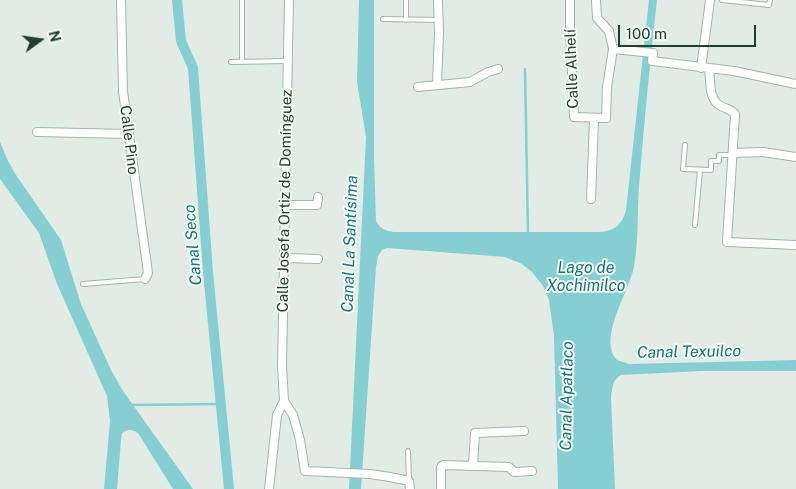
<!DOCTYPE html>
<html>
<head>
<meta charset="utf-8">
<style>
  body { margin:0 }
  #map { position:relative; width:796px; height:489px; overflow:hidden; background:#e1ece6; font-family:"Public Sans",sans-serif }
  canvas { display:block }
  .north { position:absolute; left:15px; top:15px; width:50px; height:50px; -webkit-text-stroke:4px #f2f9f5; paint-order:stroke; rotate:76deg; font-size:14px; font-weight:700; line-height:20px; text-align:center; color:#213e33 }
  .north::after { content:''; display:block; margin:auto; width:18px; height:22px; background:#213e33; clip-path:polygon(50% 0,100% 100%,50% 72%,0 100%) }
  .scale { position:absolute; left:618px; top:25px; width:138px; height:22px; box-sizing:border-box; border:2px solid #213e33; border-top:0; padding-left:6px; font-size:15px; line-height:18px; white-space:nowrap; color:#213e33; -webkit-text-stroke:4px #f2f9f5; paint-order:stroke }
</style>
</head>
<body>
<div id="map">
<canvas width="796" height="489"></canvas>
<div class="north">N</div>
<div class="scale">100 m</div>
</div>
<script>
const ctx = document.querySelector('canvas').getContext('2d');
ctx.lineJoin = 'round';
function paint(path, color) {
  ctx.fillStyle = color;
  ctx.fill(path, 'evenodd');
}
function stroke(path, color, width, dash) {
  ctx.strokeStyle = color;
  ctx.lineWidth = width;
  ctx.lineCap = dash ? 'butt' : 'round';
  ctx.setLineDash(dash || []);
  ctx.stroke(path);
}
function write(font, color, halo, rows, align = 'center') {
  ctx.font = font + ' "Public Sans",sans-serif';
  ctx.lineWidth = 4;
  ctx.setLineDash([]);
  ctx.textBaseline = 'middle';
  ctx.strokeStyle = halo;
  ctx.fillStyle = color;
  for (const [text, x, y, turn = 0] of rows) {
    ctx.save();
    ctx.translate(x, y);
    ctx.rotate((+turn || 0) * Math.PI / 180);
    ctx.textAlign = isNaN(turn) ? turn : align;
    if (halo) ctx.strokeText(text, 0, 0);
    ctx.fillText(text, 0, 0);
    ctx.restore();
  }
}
const water = new Path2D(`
  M359 0H374V156L376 221C380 229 386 231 394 232H599C615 231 622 225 626 210L649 0H657C650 62 644 124 639 186 637 213 639 240 634 266 630 291 597 338 617 360L629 364 796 360V371H701L621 375C612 380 612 389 611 398L615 489H558L554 336 549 300 543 286 532 272 522 264 505 257 387 248 382 250 378 256 376 267 361 489H349L366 137 357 82Z
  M0 142 8 161 16 175 61 240 81 304 111 370 123 391 193 489H173L138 433C132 429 128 429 122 433L121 440 117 489H104L110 421 107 396 57 284 39 233 0 179Z`);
const stream = new Path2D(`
  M525 69 528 235
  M131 405 221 404`);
const canal = new Path2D(`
  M177 0 181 41 193 68 208 272 229 489`);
const lane = new Path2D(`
  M406 0V20
  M722 0 769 5 770 0
  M383 19 439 20
  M231 62 288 61
  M242 62V0
  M685 145 683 169 711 170V161H719V155H730L733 153
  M695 225 700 170
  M83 284 145 279
  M408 451 409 481`);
const street = new Path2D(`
  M121 0 123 91 148 273 145 279
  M289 0 282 366 284 401 293 415 300 440 305 471 370 474 390 477 409 481 410 489
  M570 0V29L574 117 606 118 607 87 613 49 609 31 597 18 596 0
  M613 49 653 53 652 61 734 71 796 84
  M701 68 710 0
  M709 68C711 81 708 100 721 106 726 109 731 109 735 114L727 242 796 245
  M437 84 439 33 438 0
  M418 87 470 82 488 72 498 69
  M37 132 129 134
  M733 153 763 152 796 157
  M591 199 594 119
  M285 205H317L318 197
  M285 258 318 259
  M473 466 475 433 524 431
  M269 489 277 415 284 401
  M441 489V467L443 465 509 467 514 472 532 471`);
const streetNames = [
  ["Calle Alhelí",572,69,-92],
  ["Calle Pino",129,140,83],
  ["Calle Josefa Ortiz de Domínguez",285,201,-89]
];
const waterNames = [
  ["Canal La Santísima",350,244,-88],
  ["Canal Seco",193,245,-95],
  ["Lago de",586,268],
  ["Xochimilco",586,286],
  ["Canal Texuilco",689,352,-1],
  ["Canal Apatlaco",567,396,-89]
];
paint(water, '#87ced3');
stroke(stream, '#87ced3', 2.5);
stroke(canal, '#87ced3', 10);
stroke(lane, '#a4b4ad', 6);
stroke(street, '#a4b4ad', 10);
stroke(lane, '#fff', 4);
stroke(street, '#fff', 8);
write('15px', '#213e33', '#f2f9f5', streetNames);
write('italic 16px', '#19747c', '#f2f9f5', waterNames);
</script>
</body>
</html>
